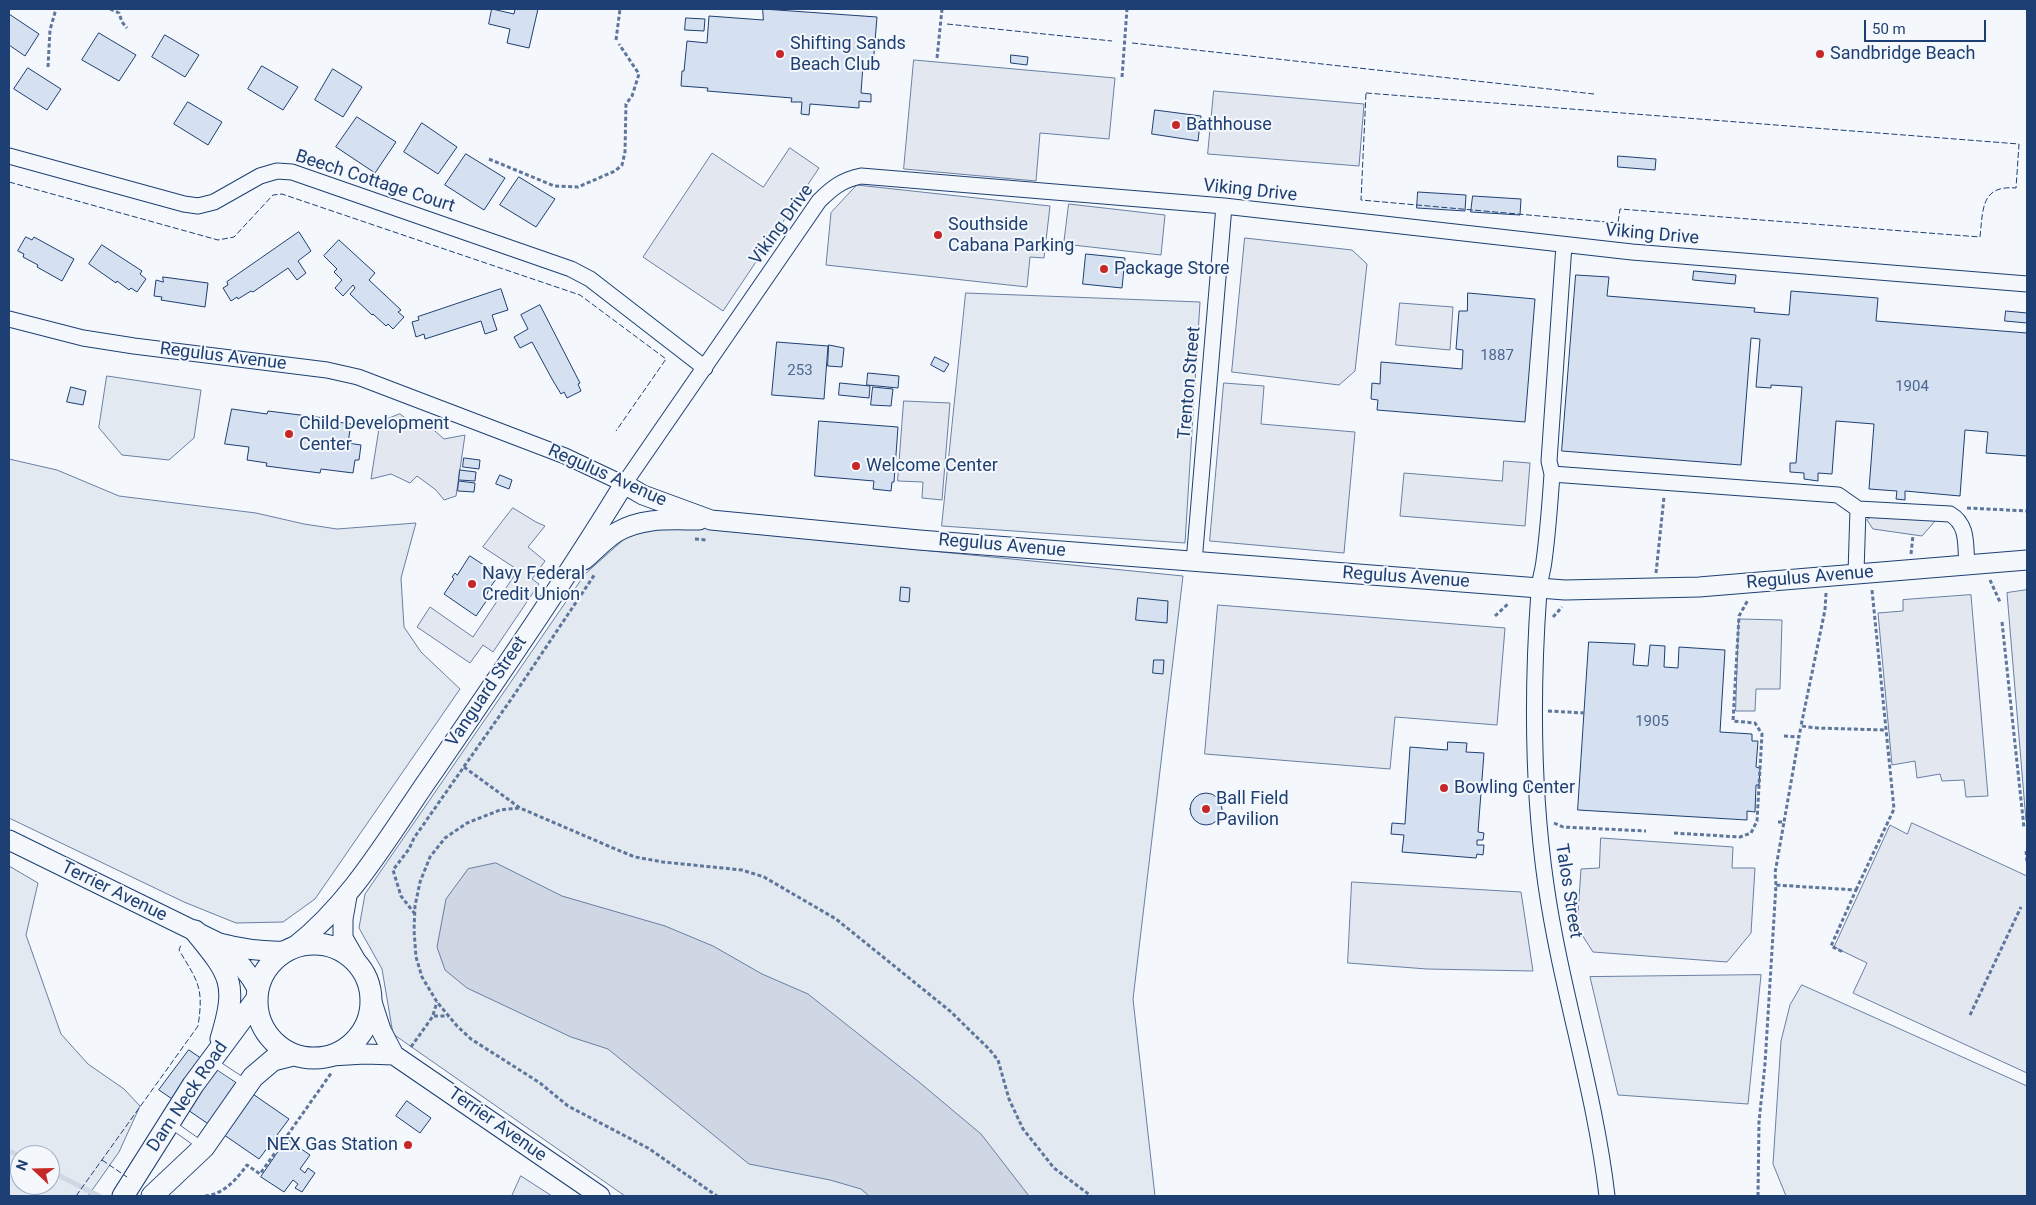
<!DOCTYPE html>
<html>
<head>
<meta charset="utf-8">
<style>
  body { margin:0 }
  #map { position:relative; width:2036px; height:1205px; overflow:hidden; background:#f4f7fb; font-family:Roboto,sans-serif }
  canvas { display:block }
  .frame { position:absolute; inset:0; border:10px solid #1d3f73; pointer-events:none }
  .north { position:absolute; left:10px; top:1145px; width:50px; height:50px; box-sizing:border-box; background:#f4f7fb; border:1px solid #9eadc5; border-radius:50%; rotate:291deg; font-size:14px; font-weight:700; line-height:20px; text-align:center; color:#1d3f73 }
  .north::after { content:''; display:block; margin:auto; width:18px; height:22px; background:#c62828; clip-path:polygon(50% 0,100% 100%,50% 72%,0 100%) }
  .scale { position:absolute; left:1864px; top:20px; width:122px; height:22px; box-sizing:border-box; border:2px solid #1d3f73; border-top:0; padding-left:6px; font-size:15px; line-height:18px; white-space:nowrap; color:#1d3f73; -webkit-text-stroke:4px #f4f7fb; paint-order:stroke }
</style>
</head>
<body>
<div id="map">
<canvas width="2036" height="1205"></canvas>
<div class="frame"></div>
<div class="north">N</div>
<div class="scale">50 m</div>
</div>
<script>
const ctx = document.querySelector('canvas').getContext('2d');
ctx.lineJoin = 'round';
function paint(path, color) {
  ctx.fillStyle = color;
  ctx.fill(path, 'evenodd');
}
function stroke(path, color, width, dash) {
  ctx.strokeStyle = color;
  ctx.lineWidth = width;
  ctx.lineCap = dash ? 'butt' : 'round';
  ctx.setLineDash(dash || []);
  ctx.stroke(path);
}
function write(font, color, halo, rows, align = 'center') {
  ctx.font = font + ' Roboto,sans-serif';
  ctx.lineWidth = 4;
  ctx.setLineDash([]);
  ctx.textBaseline = 'middle';
  ctx.strokeStyle = halo;
  ctx.fillStyle = color;
  for (const [text, x, y, turn = 0] of rows) {
    ctx.save();
    ctx.translate(x, y);
    ctx.rotate((+turn || 0) * Math.PI / 180);
    ctx.textAlign = isNaN(turn) ? turn : align;
    if (halo) ctx.strokeText(text, 0, 0);
    ctx.fillText(text, 0, 0);
    ctx.restore();
  }
}
const green = new Path2D(`
  M966 293 1200 302 1185 543 942 526Z
  M107 376 201 390 194 438 169 460 122 455 99 428Z
  M9 459 57 470 119 496 256 513 304 524 337 529 416 523 401 578 404 627 421 652 460 689 315 899 283 922 236 923 184 902 9 818Z
  M679 526 1183 576 1133 999 1155 1196H625L393 1034 382 969 359 928 365 894 585 574 631 533Z
  M9 866 38 883 26 935 61 1034 88 1064 124 1089 140 1106 119 1152 88 1196H9ZM20 1155H50V1185H20Z
  M1761 975 1748 1104 1618 1095 1590 977Z
  M1802 985 2027 1086V1196H1786L1773 1164 1781 1041 1790 1005Z
  M521 1176 552 1196H512Z`);
const parking = new Path2D(`
  M914 60 1115 78 1109 139 1040 133 1036 181 904 169Z
  M1214 91 1364 104 1359 166 1208 154Z
  M790 148 819 168 723 311 643 257 712 153 763 187Z
  M857 185 1050 206 1044 258 1030 257 1027 287 826 265 831 213Z
  M1069 204 1165 215 1161 255 1064 244Z
  M1245 238 1352 250 1367 264 1355 371 1339 385 1232 372Z
  M1400 303 1453 307 1450 350 1396 345Z
  M1224 383 1264 386 1261 424 1355 432 1344 553 1210 541Z
  M904 401 950 403 942 500 922 498 923 482 898 481Z
  M400 414 419 428 427 424 444 439 465 435 456 496 444 500 436 490 417 476 410 483 391 474 371 479 380 422Z
  M1504 461 1530 463 1525 526 1400 516 1404 473 1502 481Z
  M513 508 536 522 545 526 528 547 545 561 532 579 539 584 493 652 483 645 470 663 417 627 430 607 473 637 518 570 483 547Z
  M1883 509 1942 513 1922 536 1873 529 1867 520Z
  M2027 590V821H2026L2007 593Z
  M1971 595 1988 796 1966 797 1964 780 1942 781 1940 774 1917 778 1915 761 1892 765 1878 613 1903 611V600Z
  M1218 605 1505 628 1497 725 1395 717 1390 769 1205 754Z
  M1739 619 1782 620 1780 689H1756L1755 711H1736Z
  M1912 823 2027 876V1073L1853 993 1867 963 1834 947 1890 825 1907 834Z
  M1601 838 1733 847 1732 868H1755L1751 933 1727 962 1593 952 1577 927 1581 869 1599 868Z
  M1352 882 1521 892 1533 971 1427 969 1348 963Z`);
const water = new Path2D(`
  M496 863 562 896 665 926 713 946 762 974 808 994 919 1082 981 1134 1029 1196H869L861 1189 830 1180 749 1164 608 1049 571 1037 467 988 445 970 437 947 446 899 468 869Z`);
const stream = new Path2D(`
  M9 1151 20 1156
  M50 1171 99 1196`);
const building = new Path2D(`
  M492 9 514 14 515 9H538L529 48 507 43 510 29 489 24Z
  M763 9 877 17 873 66 863 65 861 93 871 94V102L859 101V108L810 104 809 115 801 114 802 102H791L792 98 707 91 708 88 681 86 682 71H684L687 41 707 43 709 16 763 20Z
  M9 14 39 34 25 56 9 45Z
  M686 18 705 19 704 31 685 30Z
  M99 33 136 55 119 81 82 60Z
  M165 35 199 55 185 77 152 57Z
  M1011 55 1028 57 1027 65 1011 63Z
  M262 66 298 87 283 110 248 89Z
  M28 68 61 89 47 110 14 89Z
  M333 69 362 87 343 117 315 100Z
  M188 102 222 122 208 145 174 124Z
  M1155 110 1201 116 1198 141 1152 134Z
  M357 117 396 142 375 173 336 147Z
  M422 123 457 147 438 174 404 152Z
  M466 154 505 178 484 210 445 185Z
  M1618 156 1656 159 1655 170 1618 167Z
  M519 177 555 199 536 227 500 205Z
  M1418 192 1466 195 1465 211 1417 208Z
  M1473 196 1521 199 1520 215 1471 212Z
  M299 232 311 251 298 261 306 273 297 280 288 268 253 292 251 291 238 299 237 297 231 301 223 288 228 285 227 282Z
  M26 237 32 240 34 237 74 259 62 281 37 267 38 265 23 257 24 254 18 251Z
  M339 240 375 273 369 280 401 310 398 312 404 317 393 329 388 324 386 326 373 314 372 315 350 294 355 288 353 285 343 296 335 288 342 280 334 272 337 269 324 256Z
  M102 245 142 271 140 274 146 279 137 292 131 288 129 290 117 281 116 283 89 264Z
  M1086 254 1125 258 1122 288 1083 284Z
  M1694 271 1736 275 1735 284 1693 280Z
  M1576 275 1609 277 1607 296 1755 308 1754 312 1789 315 1791 291 1878 298 1876 321 2027 333V456L1986 453 1988 432 1965 430 1960 496 1905 491V500L1896 499 1897 491 1869 489 1874 424 1836 421 1832 474 1818 473V481L1804 479V473L1790 472V463H1796L1802 387 1771 385V388L1756 387 1760 339 1751 338 1741 465 1562 451Z
  M163 277 208 283 205 307 161 300 162 297 154 296 156 280 163 282Z
  M501 289 508 310 492 315 497 330 485 334 481 321 425 339 424 334 416 337 412 322 419 320 418 317Z
  M1468 293 1535 299 1525 422 1377 410 1378 400 1371 399 1372 383 1380 384 1381 362 1462 369 1463 350 1456 349 1459 311H1467Z
  M540 305 580 383 578 384 581 391 567 398 564 392 561 394 552 379 532 342 520 348 514 337 528 329 521 315Z
  M2006 311 2027 313V323L2005 321Z
  M777 342 828 346 824 399 772 395Z
  M829 345 844 348 842 367 828 366Z
  M935 357 949 364 944 372 931 365Z
  M868 373 899 376 898 388 867 385Z
  M840 383 870 386 869 398 839 395Z
  M71 387 86 391 83 405 67 402Z
  M873 387 893 389 891 406 871 405Z
  M232 409 267 414 268 411 324 418V420L351 424 348 443 361 445 359 460H355L353 473 321 469 320 473 266 466 267 463 247 460 249 447 225 444Z
  M819 421 898 427 894 482H892L891 491 873 489 874 481 815 476Z
  M464 458 480 460 479 469 463 467Z
  M460 470 476 472 475 481 459 480Z
  M500 475 512 480 509 489 496 484Z
  M459 481 475 483 474 492 458 491Z
  M470 556 499 575 489 589 485 599 487 600 476 616 444 594 454 579 452 577 455 573 457 575Z
  M901 587 910 588 909 602 900 601Z
  M1138 598 1168 601 1167 623 1136 620Z
  M1589 642 1635 644 1633 665 1648 666 1650 645 1665 646 1664 667 1678 668 1679 647 1725 650 1720 732 1752 734V741H1758L1756 767 1760 768 1759 785H1756L1755 812 1747 811V820L1578 810Z
  M1154 660H1164L1163 674 1153 673Z
  M1448 742 1467 743 1466 752 1484 753 1478 832 1484 833 1483 840H1477V845H1484L1483 855 1477 854 1476 858 1402 852 1404 835 1391 834 1392 823 1405 824 1410 747 1447 750Z
  M1190 809a16 16 0 1 1 32 0a16 16 0 1 1-32 0Z
  M189 1050 289 1119 259 1159 159 1090Z
  M407 1101 431 1118 420 1133 396 1116Z
  M287 1139 310 1155 300 1169 305 1173 308 1168 315 1173 302 1192 295 1188 298 1184 293 1180 284 1192 261 1177Z`);
const path = new Path2D(`
  M110 9 119 13 122 22 127 28
  M616 40 620 9
  M937 58 942 9
  M48 67 50 30 56 9
  M1122 77 1127 9
  M489 159 554 186 578 187 615 171 622 165 625 152 626 104 632 96 639 74 619 44
  M1967 508 2027 511
  M695 539 706 540
  M1911 554 1913 535
  M1656 573 1664 497
  M1990 580 2000 602
  M1826 593 1825 610 1801 726 1817 728 1885 730
  M1495 616 1509 603
  M1553 617 1562 607
  M2002 622 2024 828
  M1548 711 1584 713
  M1784 736 1799 737 1801 726
  M464 767 520 808 606 845 635 857 663 862 742 870 764 877 836 919 950 1011 989 1049 998 1060 1009 1099 1023 1129 1054 1168 1091 1196
  M519 808 500 810 467 823 445 838 430 857 420 882 415 906 414 930 416 957 422 977 437 1002 457 1026 471 1039 540 1083 568 1106 648 1148 717 1196
  M1778 822H1784L1799 737
  M1554 823 1563 827 1646 831
  M1674 833 1740 837 1751 833 1757 821 1762 734 1755 723 1733 721 1739 616 1748 600
  M2026 851 2027 862
  M1776 885 1775 873 1784 822
  M1856 890 1894 809 1872 590
  M415 914 401 896 393 870 409 849 414 838 512 698 595 574
  M433 1015 437 1002
  M1970 1015 2021 907
  M411 1047 433 1016H449
  M205 1196C224 1194 236 1180 247 1165L260 1174 332 1072
  M1758 1196 1759 1122 1765 1064 1776 885 1856 890 1831 946 1843 952`);
const service = new Path2D(`
  M211 1061 246 1084
  M171 1124 202 1146`);
const minor = new Path2D(`
  M9 156 184 204 198 206 214 202 260 176 277 171 292 172 571 269 590 279 705 368
  M9 319 83 338 134 346 327 370 358 377 565 456 624 484 819 201C832 188 842 180 861 176L1224 206 1632 252 2027 284
  M1552 474 1549 461 1564 245
  M1194 562 1224 206
  M1856 573 1858 509
  M1607 1196C1595 1091 1561 990 1546 885 1532 788 1532 688 1539 591 1539 581 1543 571 1544 561 1548 532 1550 503 1552 474L1838 495 1858 509 1950 514C1969 525 1965 546 1967 565`);
const tertiary = new Path2D(`
  M584 560C595 551 605 539 617 532 643 517 671 520 699 520
  M9 840 219 943C242 949 263 952 286 951
  M347 896 343 919V938L359 966
  M220 944C236 958 248 971 258 990
  M294 947C353 901 391 832 434 771 499 676 564 582 624 484L643 495 711 520 919 540 1565 590 1699 587 2027 560
  M371 999 381 1030 394 1055 600 1196
  M331 1056 365 1054 394 1055`);
const secondary = new Path2D(`
  M195 931C231 975 238 983 221 1039
  M257 1001a57 57 0 1 1 114 0a57 57 0 1 1-114 0Z
  M123 1196 193 1085 256 1000
  M152 1196 204 1147 253 1077 273 1060 293 1055`);
const fence = new Path2D(`
  M947 24 1112 41
  M1132 43 1594 94
  M1366 93 2019 144 2016 188C1981 185 1983 209 1980 237L1620 209 1618 223 1361 200Z
  M9 182 218 240 234 237 273 195 282 194 580 295 666 359 616 431
  M102 1160 127 1177
  M76 1196 198 1026C204 987 198 982 179 950L181 945`);
const markers = [
  [780,54,5,"#c62828"],
  [1820,54,5,"#c62828"],
  [1176,125,5,"#c62828"],
  [938,235,5,"#c62828"],
  [1104,269,5,"#c62828"],
  [289,434,5,"#c62828"],
  [856,466,5,"#c62828"],
  [472,584,5,"#c62828"],
  [1444,788,5,"#c62828"],
  [1206,809,5,"#c62828"],
  [408,1145,5,"#c62828"]
];
const numberNames = [
  ["1887",1497,356],
  ["253",800,371],
  ["1904",1912,387],
  ["1905",1652,722]
];
const poiNames = [
  ["Shifting Sands",790,44],
  ["Beach Club",790,65],
  ["Sandbridge Beach",1830,54],
  ["Bathhouse",1186,125],
  ["Southside",948,225],
  ["Cabana Parking",948,246],
  ["Package Store",1114,269],
  ["Child Development",299,424],
  ["Center",299,445],
  ["Welcome Center",866,466],
  ["Navy Federal",482,574],
  ["Credit Union",482,595],
  ["Bowling Center",1454,788],
  ["Ball Field",1216,799],
  ["Pavilion",1216,820],
  ["NEX Gas Station",398,1145,"right"]
];
const streetNames = [
  ["Beech Cottage Court",375,182,18],
  ["Viking Drive",1250,191,6],
  ["Viking Drive",782,225,-54],
  ["Viking Drive",1652,235,5],
  ["Regulus Avenue",223,357,7],
  ["Trenton Street",1190,383,-85],
  ["Regulus Avenue",607,476,24],
  ["Regulus Avenue",1002,546,5],
  ["Regulus Avenue",1406,578,4],
  ["Regulus Avenue",1810,578,-5],
  ["Vanguard Street",487,692,-56],
  ["Talos Street",1568,891,81],
  ["Terrier Avenue",114,892,26],
  ["Dam Neck Road",188,1097,-56],
  ["Terrier Avenue",497,1125,35]
];
paint(green, '#e3e9f0');
stroke(green, '#687fa3', 1);
paint(parking, '#e3e8f0');
stroke(parking, '#687fa3', 1);
paint(water, '#cfd7e4');
stroke(water, '#687fa3', 1);
stroke(stream, '#cfd7e4', 5);
paint(building, '#d5e0f0');
stroke(building, '#1d3f73', 1);
stroke(service, '#1d3f73', 9);
stroke(minor, '#1d3f73', 17);
stroke(tertiary, '#1d3f73', 21);
stroke(secondary, '#1d3f73', 23);
stroke(path, '#5e769c', 3, [4, 2.5]);
stroke(service, '#f4f7fb', 8);
stroke(minor, '#f4f7fb', 15);
stroke(tertiary, '#f4f7fb', 19);
stroke(secondary, '#f4f7fb', 21);
stroke(fence, '#1d3f73', 1, [6, 2.5]);
for (const [x, y, r, color] of markers) {
  const dot = new Path2D();
  dot.arc(x, y, r, 0, 2 * Math.PI);
  ctx.fillStyle = color;
  ctx.fill(dot);
  stroke(dot, '#f4f7fb', 2);
}
write('15px', '#4b6792', null, numberNames);
write('18px', '#1d3f73', '#f4f7fb', poiNames, 'left');
write('18px', '#1d3f73', '#f4f7fb', streetNames);
</script>
</body>
</html>
